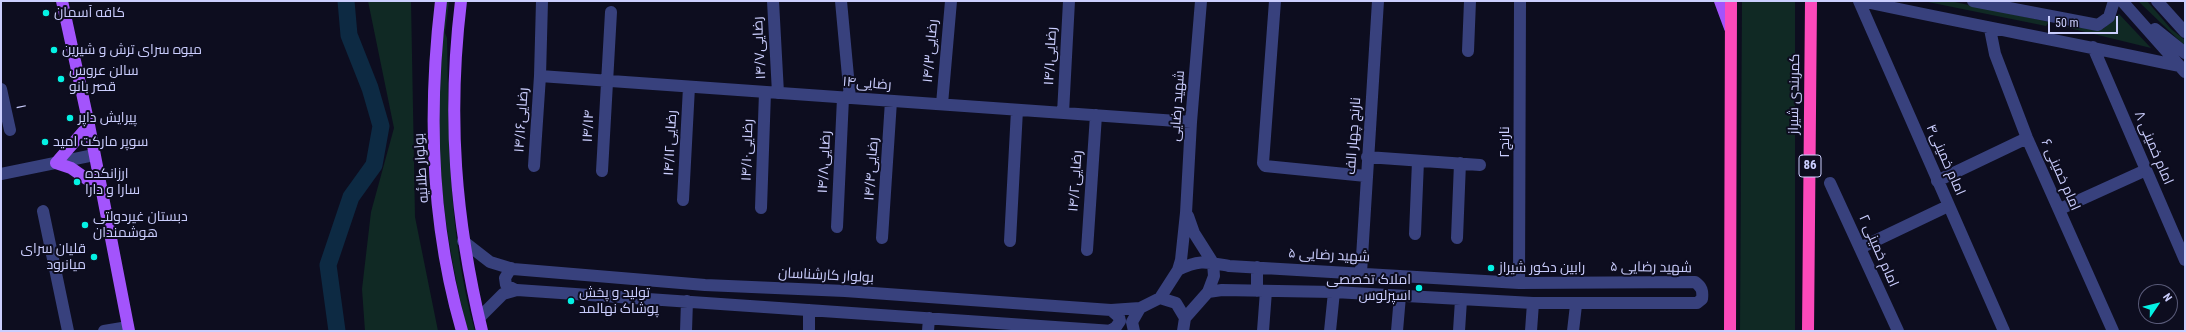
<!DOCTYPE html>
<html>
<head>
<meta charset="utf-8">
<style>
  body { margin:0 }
  #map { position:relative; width:2186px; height:332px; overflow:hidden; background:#0d0d1f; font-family:"Roboto Condensed",sans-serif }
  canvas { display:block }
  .frame { position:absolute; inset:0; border:2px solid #cbcefe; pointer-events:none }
  .north { position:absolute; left:2138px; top:284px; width:40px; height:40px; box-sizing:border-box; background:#0d0d1f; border:1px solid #595a78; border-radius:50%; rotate:55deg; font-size:11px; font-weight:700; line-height:16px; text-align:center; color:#cbcefe }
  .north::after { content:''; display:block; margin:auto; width:14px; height:18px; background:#04f2e4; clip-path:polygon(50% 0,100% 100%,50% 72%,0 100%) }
  .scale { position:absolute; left:2048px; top:16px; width:70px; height:18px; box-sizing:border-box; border:2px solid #cbcefe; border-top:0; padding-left:5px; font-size:12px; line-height:14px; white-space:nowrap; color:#cbcefe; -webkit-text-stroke:3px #0d0d1f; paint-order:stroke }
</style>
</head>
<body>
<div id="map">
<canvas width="2186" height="332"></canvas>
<div class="frame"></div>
<div class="north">N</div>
<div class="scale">50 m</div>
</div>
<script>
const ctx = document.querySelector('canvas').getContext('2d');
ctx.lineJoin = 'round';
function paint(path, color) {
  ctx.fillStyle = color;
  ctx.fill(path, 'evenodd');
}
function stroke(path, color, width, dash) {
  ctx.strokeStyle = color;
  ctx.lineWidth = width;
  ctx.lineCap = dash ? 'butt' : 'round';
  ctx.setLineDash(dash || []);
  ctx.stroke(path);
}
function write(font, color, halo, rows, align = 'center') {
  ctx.font = font + ' "Roboto Condensed",Cairo,sans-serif';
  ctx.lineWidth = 4;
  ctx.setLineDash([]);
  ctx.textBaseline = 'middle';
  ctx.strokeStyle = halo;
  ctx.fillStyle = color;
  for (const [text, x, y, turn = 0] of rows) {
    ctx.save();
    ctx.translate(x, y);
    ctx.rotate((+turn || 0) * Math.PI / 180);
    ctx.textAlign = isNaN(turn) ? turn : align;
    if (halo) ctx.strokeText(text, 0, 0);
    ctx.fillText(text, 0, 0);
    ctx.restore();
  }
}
const green = new Path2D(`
  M368 1H411L415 217 438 331H365L362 289 371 212 394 128Z
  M446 1H449L445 33 447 38C449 137 448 235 475 331H467C453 270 441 207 439 144 437 96 442 49 446 1Z
  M1742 1H1795V331H1740Z
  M1923 1H1950L2049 22 2046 26Z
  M2138 1H2147L2171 29 2185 40V46Z
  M2119 14 2151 48 2065 27 2103 29Z`);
const river = new Path2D(`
  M337 331 328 265 351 197 374 165 381 126 370 88 349 35 346 1`);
const minor = new Path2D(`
  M773 1 778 93
  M841 1 850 98
  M1275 1 1263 163 1265 166 1366 176
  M1859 1 2004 331
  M1861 1C1967 24 2073 43 2179 66
  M1973 1 2098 25 2109 17 2114 1
  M2122 1 2185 72
  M2157 1 2185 32
  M1990 29 1995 54 2027 138 2113 331
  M2155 29 2185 53
  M2093 47 2185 260
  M1468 51 1470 1
  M540 76 1191 122
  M1 89 10 130
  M942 104 951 1
  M1063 113 1069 1
  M1367 157 1480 165
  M534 166 540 76 542 1
  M602 171 611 12
  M1 174 94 155
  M1937 181 2027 138
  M1830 183 1898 331
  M683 200 689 87
  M761 208 765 92
  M2060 209 2146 170
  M43 211 68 331
  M837 227 843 98
  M1415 234 1418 161
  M882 238 891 101
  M1457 238 1460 163
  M463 241 490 262 513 269 705 285 845 291 1111 310 1140 308 1160 298 1178 270 1181 260 1186 213 1191 122 1201 1
  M1010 241 1017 110
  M1860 248 1948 206
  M1087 250 1096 115
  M511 268 505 278 506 285 516 290
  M1178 270C1199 259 1207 262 1229 266L1519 283 1695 282C1702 287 1703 291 1702 299L1697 303H1533L1334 292 1222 290 1208 292
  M1361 273 1378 1
  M1519 283 1520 1
  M1257 291V267
  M1160 298 1176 303 1185 318
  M479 318 503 294 517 290 1113 331
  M104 331 128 327
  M686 331 687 301
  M809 331V310
  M928 331 929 318
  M1110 331 1116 327 1120 321 1119 317 1111 310
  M1134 331 1132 322 1140 308
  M1183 331 1185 318 1208 292 1214 276 1213 263 1194 233 1188 216
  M1263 331 1266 291
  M1330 331 1334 292
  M1397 331 1400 296
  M1459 331 1461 300
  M1531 331 1533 303
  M1573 331 1576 305`);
const major = new Path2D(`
  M62 1 89 125 129 331
  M441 1C428 110 431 225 462 331
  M461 1C447 116 455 219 482 331
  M1720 1 1730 28
  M89 125 56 163 71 168 101 189`);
const highway = new Path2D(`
  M1730 331 1731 1
  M1808 331 1811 1`);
const markers = [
  [46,13,4,"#04f2e4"],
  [54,50,4,"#04f2e4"],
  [61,79,4,"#04f2e4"],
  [70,118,4,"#04f2e4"],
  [45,142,4,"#04f2e4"],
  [77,182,4,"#04f2e4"],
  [85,225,4,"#04f2e4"],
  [94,257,4,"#04f2e4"],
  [1491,268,4,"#04f2e4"],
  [1419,288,4,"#04f2e4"],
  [571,301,4,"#04f2e4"]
];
const shields = [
  [1810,166,22]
];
const shieldNames = [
  ["86",1810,166]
];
const poiNames = [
  ["کافه آسمان",54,13],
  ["میوه سرای ترش و شیرین",62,50],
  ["سالن عروس",69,71],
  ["قصر بانو",69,87],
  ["پیرایش داپر",78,118],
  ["سوپر مارکت امید",53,142],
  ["ارزانکده",85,174],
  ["سارا و دارا",85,190],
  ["دبستان غیردولتی",93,217],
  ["هوشمندان",93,233],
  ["قلیان سرای",86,249,"right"],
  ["میانرود",86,265,"right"],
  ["رابین دکور شیراز",1499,268],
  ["املاک تخصصی",1411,280,"right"],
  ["اسپرلوس",1411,296,"right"],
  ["تولید و پخش",579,293],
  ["پوشاک نهالمد",579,309]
];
const streetNames = [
  ["رضایی۱۴/۷",760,48,-93],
  ["رضایی۱۴/۳",931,51,-85],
  ["۱۴/۱رضایی",1051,56,-87],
  ["رضایی۱۴",867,84,4],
  ["کمربندی شیراز",1795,94,-89],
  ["شهید رضایی",1178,106,-86],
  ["۱",20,107,78],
  ["رضایی۱۴/۱۶",522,120,-86],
  ["۱۴/۱۴",589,126,-87],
  ["نارنج چهار الف",1354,136,-86],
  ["نارنج۲",1505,142,-90],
  ["رضایی۱۴/۱۲",671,143,-87],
  ["امام خمینی ۸",2153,148,67],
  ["رضایی۱۴/۱۰",748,150,-88],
  ["امام خمینی۴",1945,160,66],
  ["رضایی۱۴/۸",825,162,-87],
  ["بولوار طلائیه",422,168,-94],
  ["رضایی۱۴/۴",872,169,-86],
  ["امام خمینی ۶",2060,175,66],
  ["رضایی۱۴/۲",1076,181,-86],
  ["امام خمینی ۲",1878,251,66],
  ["شهید رضایی ۵",1329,256,3],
  ["شهید رضایی ۵",1651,268,1],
  ["بولوار کارشناسان",826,276,3]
];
paint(green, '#102924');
stroke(river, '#0d2a43', 17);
stroke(minor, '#38417d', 12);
stroke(major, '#a354fc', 12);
stroke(highway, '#fc49bb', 12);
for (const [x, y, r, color] of markers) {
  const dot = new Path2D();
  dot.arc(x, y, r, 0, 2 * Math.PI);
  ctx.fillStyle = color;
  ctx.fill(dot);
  stroke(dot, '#0d0d1f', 1.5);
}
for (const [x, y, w] of shields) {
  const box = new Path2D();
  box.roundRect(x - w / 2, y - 11, w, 22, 3);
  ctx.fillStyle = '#0d0d1f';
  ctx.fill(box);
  stroke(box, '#cbcefe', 1);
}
write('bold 13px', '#cbcefe', null, shieldNames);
write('14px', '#cbcefe', '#0d0d1f', poiNames, 'left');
write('14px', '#cbcefe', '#0d0d1f', streetNames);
</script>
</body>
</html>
